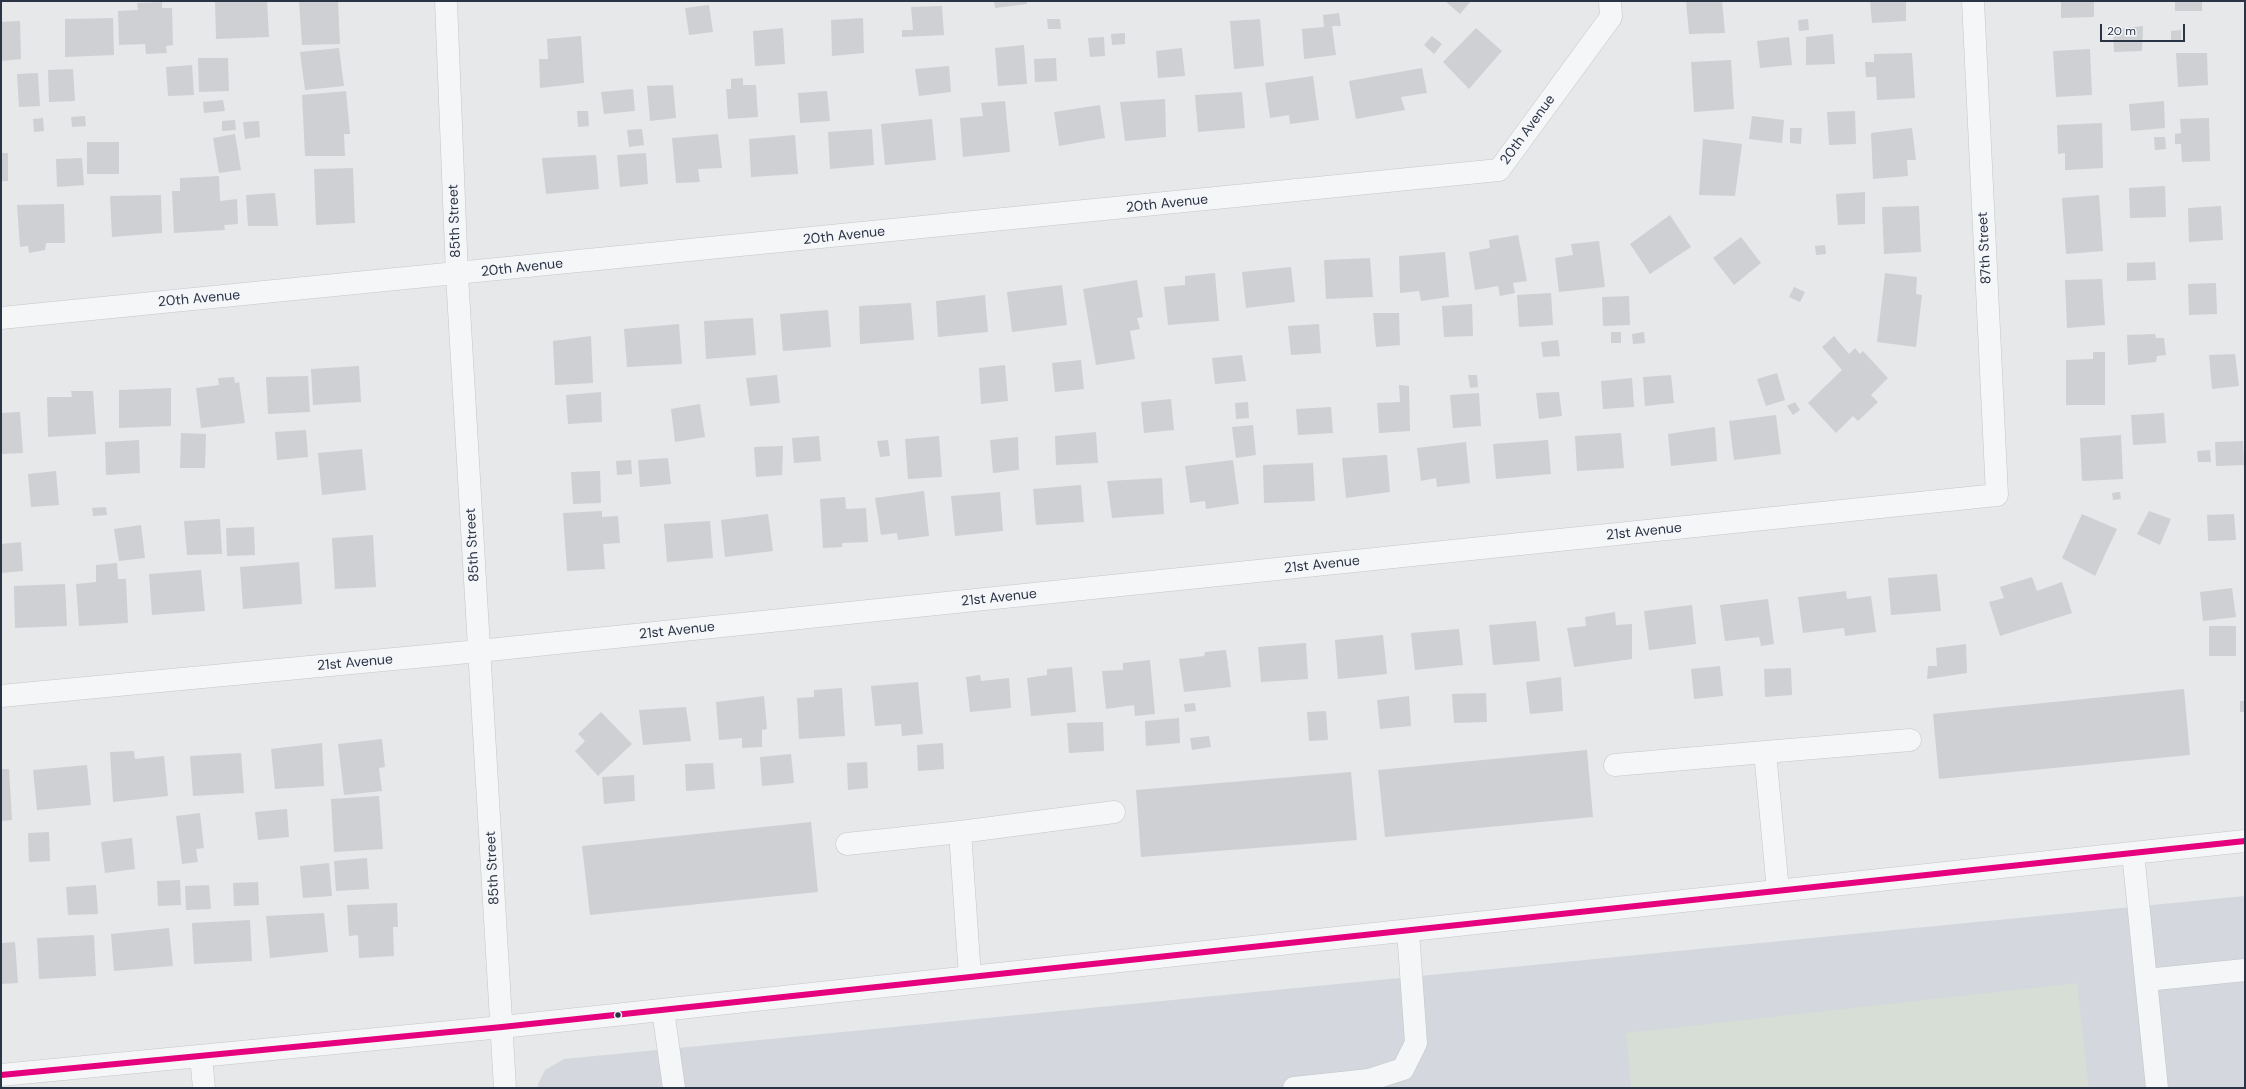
<!DOCTYPE html>
<html>
<head>
<meta charset="utf-8">
<style>
  body { margin:0 }
  #map { position:relative; width:2246px; height:1089px; overflow:hidden; background:#e6e8ea; font-family:"DM Sans",sans-serif }
  canvas { display:block }
  .frame { position:absolute; inset:0; border:2px solid #2b3445; pointer-events:none }
  .scale { position:absolute; left:2100px; top:24px; width:85px; height:18px; box-sizing:border-box; border:2px solid #2b3445; border-top:0; padding-left:5px; font-size:12px; line-height:14px; white-space:nowrap; color:#2b3445; -webkit-text-stroke:3px #f4f6f9; paint-order:stroke }
</style>
</head>
<body>
<div id="map">
<canvas width="2246" height="1089"></canvas>
<div class="frame"></div>
<div class="scale">20 m</div>
</div>
<script>
const ctx = document.querySelector('canvas').getContext('2d');
ctx.lineJoin = 'round';
function paint(path, color) {
  ctx.fillStyle = color;
  ctx.fill(path, 'evenodd');
}
function stroke(path, color, width, dash) {
  ctx.strokeStyle = color;
  ctx.lineWidth = width;
  ctx.lineCap = dash ? 'butt' : 'round';
  ctx.setLineDash(dash || []);
  ctx.stroke(path);
}
function write(font, color, halo, rows, align = 'center') {
  ctx.font = font + ' "DM Sans",sans-serif';
  ctx.lineWidth = 4;
  ctx.setLineDash([]);
  ctx.textBaseline = 'middle';
  ctx.strokeStyle = halo;
  ctx.fillStyle = color;
  for (const [text, x, y, turn = 0] of rows) {
    ctx.save();
    ctx.translate(x, y);
    ctx.rotate((+turn || 0) * Math.PI / 180);
    ctx.textAlign = isNaN(turn) ? turn : align;
    if (halo) ctx.strokeText(text, 0, 0);
    ctx.fillText(text, 0, 0);
    ctx.restore();
  }
}
const built = new Path2D(`
  M2245 896V1088H538V1084L545 1070 564 1059Z`);
const green = new Path2D(`
  M2077 983 2089 1088H1631L1626 1033Z`);
const building = new Path2D(`
  M215 1H267L269 37 216 39Z
  M299 1H338L340 44 302 45Z
  M994 1H1027V4L995 8Z
  M1445 1H1471L1460 14Z
  M1686 1H1722L1725 33 1689 34Z
  M1870 1H1906V21L1872 23Z
  M2061 1H2094V17L2061 18Z
  M2175 1H2202V11H2175Z
  M162 2V8H172L173 45 166 46 167 53 146 54 145 44 119 45 118 11 138 10 137 3Z
  M709 5 713 32 689 35 685 8Z
  M942 6 944 35 902 37V30H913L911 7Z
  M1339 13 1341 26H1332L1336 55 1304 59 1302 29 1324 27 1323 15Z
  M113 18 114 55 65 57V19Z
  M863 18 864 53 832 56 831 20Z
  M1047 19H1060L1061 29H1048Z
  M1260 19 1264 66 1234 69 1230 21Z
  M1808 19 1809 30 1799 31 1798 20Z
  M20 21 21 59 1 61V22Z
  M2143 26 2142 51 2114 52 2113 29Z
  M783 28 785 64 755 66 753 31Z
  M1476 28 1502 51 1469 89 1443 62Z
  M2181 30V41H2171V31Z
  M1125 33V44L1112 45 1111 34Z
  M1833 34 1835 64 1806 65V37Z
  M581 36 584 83 540 88 539 59H548L547 39Z
  M1432 36 1442 44 1434 54 1424 45Z
  M1104 37 1105 56 1090 57 1088 38Z
  M1789 37 1792 65 1760 68 1757 41Z
  M1024 45 1027 84 998 86 995 48Z
  M339 48 344 86 305 90 300 52Z
  M1182 48 1185 76 1158 78 1156 51Z
  M2090 49 2092 95 2056 97 2053 51Z
  M1912 53 1915 98 1877 100 1876 77H1866L1865 62H1874V54Z
  M2176 53H2207L2208 85 2178 87Z
  M198 58H228L229 91 199 92Z
  M1056 58 1057 81 1035 82 1034 59Z
  M1731 60 1734 109 1694 112 1691 62Z
  M192 65 194 95 168 96 166 67Z
  M949 66 951 92 919 96 915 69Z
  M1422 68 1427 93 1401 97 1405 110 1356 119 1349 81Z
  M73 69 75 101 49 102 48 70Z
  M38 73 40 106 19 107 17 74Z
  M1313 76 1319 120 1290 124 1289 115 1270 118 1265 83Z
  M743 78V85H756L758 117 728 119 726 89H731V79Z
  M673 85 676 118 650 121 647 86Z
  M633 89 635 111 604 114 601 92Z
  M346 91 350 134H344L345 156H305L302 95Z
  M827 91 830 121 800 123 798 93Z
  M1242 92 1245 128 1198 132 1195 95Z
  M1165 99 1166 137 1125 141 1120 102Z
  M223 100 225 111 204 113 203 102Z
  M1005 101 1010 152 963 157 960 118 983 116 981 103Z
  M2164 101 2165 128 2131 131 2129 104Z
  M1100 105 1105 138 1059 146 1054 112Z
  M577 111H588L589 126 578 127Z
  M1855 111 1856 144 1829 145 1827 112Z
  M85 116 86 126 72 127 71 117Z
  M1752 116 1784 120 1782 143 1749 139Z
  M43 118 44 131 34 132 33 119Z
  M2209 118 2210 161 2182 162 2181 144H2175V134L2181 133 2180 119Z
  M932 119 936 160 885 165 881 124Z
  M235 120 236 130 222 131V121Z
  M259 121 260 137 245 139 243 122Z
  M2102 123 2103 168 2065 170V153L2058 154 2057 125Z
  M1790 128H1802L1801 144 1790 143Z
  M1912 128 1916 160H1907L1908 176 1873 179 1871 133Z
  M642 129 644 145 629 147 627 130Z
  M872 129 874 165 830 169 828 132Z
  M235 134 241 170 219 173 213 138Z
  M718 134 722 168 698 169 700 182 676 183 672 138Z
  M795 135 798 174 751 177 749 139Z
  M2154 137H2165L2166 149 2155 150Z
  M1703 139 1742 144 1735 196 1699 195Z
  M87 142H119V174H87Z
  M1 153H8V181H1Z
  M646 153 648 184 620 187 617 155Z
  M596 155 599 189 546 194 542 158Z
  M82 158 84 185 57 187 56 159Z
  M353 168 355 223 316 225 314 169Z
  M219 176 220 201 237 199 238 224 224 225 225 230 174 233 172 191H180V178Z
  M2165 186 2166 217 2130 218 2129 188Z
  M1865 192V224L1838 225 1836 194Z
  M275 193 278 226H248L246 195Z
  M161 195 162 233 112 237 110 196Z
  M2099 195 2103 251 2066 254 2062 198Z
  M64 204 65 243H46L45 250 29 253 28 246 20 247 17 205Z
  M1919 206 1921 252 1884 254 1882 207Z
  M2221 206 2223 240 2189 242 2188 208Z
  M1670 215 1691 247 1650 274 1630 244Z
  M1518 235 1527 281 1513 283 1515 293 1500 296 1498 286 1475 290 1469 252 1490 248 1489 240Z
  M1741 237 1761 263 1734 285 1713 258Z
  M1599 241 1605 287 1559 292 1555 258 1573 255 1571 244Z
  M1825 245 1826 254 1816 255 1815 246Z
  M1445 252 1449 297 1421 301 1419 291 1400 293 1399 256Z
  M1370 258 1373 297 1326 299 1324 260Z
  M2155 262 2156 280 2127 281V263Z
  M1291 267 1295 302 1246 308 1242 272Z
  M1215 273 1219 321 1168 325 1164 287 1185 285V276Z
  M1885 273 1917 277 1916 294 1922 295 1916 347 1877 342Z
  M2102 279 2105 325 2067 328 2065 280Z
  M1137 280 1143 317 1137 318 1140 329 1130 331 1135 359 1096 365 1083 289Z
  M2216 283 2217 314 2189 315 2188 284Z
  M1062 285 1067 325 1012 332 1007 292Z
  M1794 287 1805 292 1800 302 1789 297Z
  M1551 293 1553 325 1519 327 1517 295Z
  M985 295 988 332 938 337 936 301Z
  M1629 296 1630 325 1603 326 1602 297Z
  M911 303 914 340 860 344 859 306Z
  M1472 304 1473 336 1444 337 1442 306Z
  M828 310 831 347 783 351 780 314Z
  M1373 313H1399L1400 345 1376 347Z
  M753 318 756 355 706 359 704 321Z
  M679 324 682 364 627 367 624 329Z
  M1319 324 1321 353 1291 355 1288 326Z
  M1611 332H1621V343H1611Z
  M1644 332 1645 343 1633 344 1632 334Z
  M2155 334 2156 338H2164L2166 355 2157 356 2156 362 2128 365 2127 335Z
  M591 336 593 383 555 385 553 341Z
  M1834 336 1849 354 1855 348 1860 354 1863 351 1888 378 1871 395 1878 402 1858 421 1853 416 1836 433 1808 403 1842 370 1822 347Z
  M1558 340 1560 356 1543 357 1541 342Z
  M2093 352H2105V405H2066V360L2093 359Z
  M2235 354 2239 386 2212 389 2209 355Z
  M1242 355 1246 381 1215 384 1212 358Z
  M1081 360 1084 389 1055 392 1052 363Z
  M1005 365 1008 401 981 404 979 368Z
  M359 366 361 402 313 405 311 369Z
  M1777 373 1785 400 1766 406 1757 379Z
  M777 375 780 403 750 406 746 378Z
  M1468 375H1477L1478 387 1470 388Z
  M1671 375 1674 403 1645 406 1643 377Z
  M308 376 310 412 268 414 266 377Z
  M234 377 235 383 239 382 245 423 201 428 196 388 219 385 218 378Z
  M1632 378 1634 407 1603 409 1601 381Z
  M1399 385 1409 386 1410 431 1379 433 1377 403 1400 402Z
  M171 388V426L119 428V390Z
  M71 391H93L96 434 48 437 47 397H72Z
  M601 392 602 422 568 424 566 395Z
  M1559 392 1562 416 1539 419 1536 393Z
  M1479 393 1481 426 1453 428 1450 395Z
  M1171 399 1174 430 1144 433 1141 402Z
  M1248 402 1249 418 1236 419 1235 403Z
  M1795 402 1800 410 1793 415 1787 406Z
  M700 404 705 437 675 442 671 409Z
  M1331 407 1333 433 1298 435 1296 409Z
  M20 412 23 453 1 454V413Z
  M2164 413 2166 443 2133 445 2131 415Z
  M1776 415 1781 454 1734 460 1729 421Z
  M1253 425 1256 455 1236 458 1232 427Z
  M1715 427 1717 461 1671 466 1668 434Z
  M306 430 308 457 277 460 275 432Z
  M1096 432 1098 463 1056 465 1055 436Z
  M181 433 206 434 205 468H180Z
  M1621 433 1624 468 1577 471 1575 436Z
  M2121 435 2123 479 2082 481 2080 438Z
  M819 436 821 461 794 463 792 438Z
  M939 436 942 477 908 479 905 439Z
  M1018 437 1019 470 993 473 990 440Z
  M139 440 140 473 106 475 105 442Z
  M888 440 890 456 880 457 877 441Z
  M1548 440 1551 474 1496 479 1493 444Z
  M2243 441 2244 465 2216 466 2215 442Z
  M1466 442 1470 483 1437 487 1436 478 1421 481 1417 448Z
  M783 446 782 475 756 477 754 447Z
  M362 449 366 490 322 495 318 453Z
  M2210 450 2211 462H2198L2197 451Z
  M1387 455 1390 492 1346 498 1342 458Z
  M668 458 671 484 640 487 638 460Z
  M631 460 632 474 617 475 616 461Z
  M1233 460 1239 504 1206 509 1205 501 1190 503 1185 466Z
  M1313 463 1315 501 1264 503 1263 465Z
  M56 471 59 505 31 507 28 474Z
  M600 471 601 503 573 504 571 472Z
  M1162 478 1164 514 1112 518 1107 481Z
  M1081 485 1084 522 1036 525 1033 489Z
  M924 491 929 536 898 540 897 533 881 535 875 498Z
  M1000 492 1003 531 955 536 951 496Z
  M2120 492 2121 499 2113 500 2112 493Z
  M845 497 846 509 866 508 868 542 842 543V547L823 548 820 499Z
  M106 507 107 515 93 516 92 508Z
  M602 511V517L618 516 620 543 603 544 605 569 567 571 563 513Z
  M2149 511 2171 519 2160 545 2137 534Z
  M768 514 773 551 725 557 721 520Z
  M2082 514 2117 529 2095 576 2062 558Z
  M2234 514 2236 540 2208 541 2207 515Z
  M220 519 222 554 187 555 184 521Z
  M710 521 713 558 667 562 664 524Z
  M141 525 145 558 119 561 114 529Z
  M254 527 255 555 227 556 226 528Z
  M373 535 376 587 335 589 332 538Z
  M21 542 23 571 1 573V544Z
  M299 562 302 604 243 609 240 567Z
  M117 563 118 579H126L128 623 79 626 76 584 96 582V565Z
  M201 570 205 611 152 615 149 574Z
  M1937 574 1941 611 1891 615 1888 578Z
  M2032 577 2037 591 2062 582 2072 613 2000 636 1989 602 2004 598 2000 587Z
  M65 584 67 626 15 628 14 586Z
  M2232 588 2236 617 2203 621 2200 592Z
  M1846 591 1847 599 1871 596 1876 632 1845 636 1844 628 1803 633 1798 597Z
  M1768 599 1774 644 1761 646 1759 637 1725 641 1720 605Z
  M1692 605 1696 644 1649 650 1644 611Z
  M1615 612 1616 625 1632 624V659L1574 667 1567 628 1586 626 1585 617Z
  M1536 621 1540 661 1493 665 1489 625Z
  M2209 626H2236V656H2209Z
  M1459 629 1463 665 1415 670 1411 633Z
  M1383 635 1387 674 1338 679 1335 640Z
  M1306 643 1308 679 1261 682 1258 647Z
  M1966 644 1967 673 1927 679 1928 666H1937L1936 648Z
  M1226 650 1231 687 1184 692 1179 659 1204 656 1205 652Z
  M1150 660 1155 714 1135 716 1134 705 1106 709 1102 671 1123 670V663Z
  M1720 666 1723 696 1694 699 1691 669Z
  M1072 667 1076 712 1031 716 1027 678 1047 675V669Z
  M1791 668 1792 695 1765 697 1764 669Z
  M980 675 981 681 1009 678 1011 708 970 712 966 677Z
  M1561 677 1563 711 1530 714 1526 682Z
  M918 682 923 734 902 736 901 724 875 726 871 686Z
  M842 688 845 736 799 739 797 698 814 697V690Z
  M2184 689 2190 755 1939 779 1933 714Z
  M1486 693 1487 722 1454 723 1452 694Z
  M764 696 767 729 762 730V747L742 748V738L719 740 716 702Z
  M1409 696 1411 726 1380 729 1377 700Z
  M2240 701H2245V712H2240Z
  M1195 703 1196 711 1185 712 1184 704Z
  M686 707 691 741 643 745 639 710Z
  M1326 711 1328 740 1309 741 1307 712Z
  M601 712 632 744 598 776 575 751 585 741 578 734Z
  M1179 718 1180 743 1146 746 1145 721Z
  M1103 722 1104 751 1069 753 1067 723Z
  M1209 736 1211 747 1192 750 1190 738Z
  M382 739 385 767 379 768 382 791 344 795 338 744Z
  M322 743 324 786 275 789 271 749Z
  M943 743 944 769 918 771 917 745Z
  M1587 750 1593 817 1385 837 1378 770Z
  M134 751 135 759 164 756 168 796 113 802 110 752Z
  M241 753 244 793 193 796 190 756Z
  M791 754 794 783 762 786 760 757Z
  M867 762 868 788 848 790 847 763Z
  M713 763 715 789 686 791 685 764Z
  M87 765 91 805 37 810 33 770Z
  M1 769H9L12 820 1 821Z
  M1351 772 1357 840 1141 857 1136 790Z
  M634 775 635 801 604 804 602 777Z
  M379 796 383 849 334 852 331 799Z
  M287 809 289 837 258 840 255 812Z
  M200 813 204 848 196 849 198 862 182 864 176 816Z
  M811 822 818 892 590 915 582 846Z
  M49 832 50 861 29 862 28 833Z
  M132 838 135 869 105 873 101 842Z
  M367 858 369 889 336 891 334 861Z
  M329 863 332 896 303 898 300 866Z
  M180 880 181 905 158 906 157 881Z
  M258 882 259 905 234 906 233 883Z
  M96 885 98 914 68 915 66 887Z
  M209 885 211 909 186 910 185 886Z
  M397 903 398 927H393L394 956 359 958 358 935 349 936 347 905Z
  M324 913 328 952 270 958 266 916Z
  M250 920 252 961 194 964 192 923Z
  M169 928 173 966 114 971 111 934Z
  M94 935 96 976 39 979 37 938Z
  M15 942 18 983 1 984V943Z`);
const minor = new Path2D(`
  M446 1 457 275 505 1088
  M1 318 1499 170 1611 17 1610 1
  M1 696 479 651 1997 495 1973 1
  M1765 752 1910 740
  M1615 765 1765 752 1778 891
  M960 832 1114 812
  M847 844 960 832 970 977
  M2133 853 2157 1088
  M2146 980 2245 970
  M663 1010 674 1088
  M201 1056 204 1088
  M1 1075 502 1027 2245 841
  M1294 1088 1369 1080 1403 1069 1416 1043 1408 931`);
const bus1 = new Path2D(`
  M1 1075 502 1027 2245 841`);
const markers = [
  [618,1015,3.5,"#2b3445"]
];
const streetNames = [
  ["20th Avenue",1528,130,-54],
  ["20th Avenue",1167,204,-6],
  ["85th Street",455,221,-92],
  ["20th Avenue",844,236,-6],
  ["87th Street",1985,248,-93],
  ["20th Avenue",522,268,-6],
  ["20th Avenue",199,299,-5],
  ["21st Avenue",1644,532,-6],
  ["85th Street",473,545,-93],
  ["21st Avenue",1322,565,-6],
  ["21st Avenue",999,598,-6],
  ["21st Avenue",677,631,-6],
  ["21st Avenue",355,663,-5],
  ["85th Street",493,868,-93]
];
paint(built, '#d4d7dd');
paint(green, '#d6ded6');
paint(building, '#ced0d3');
stroke(minor, '#c4c6c8', 23);
stroke(minor, '#f5f6f7', 22);
stroke(bus1, '#e5007d', 6);
for (const [x, y, r, color] of markers) {
  const dot = new Path2D();
  dot.arc(x, y, r, 0, 2 * Math.PI);
  ctx.fillStyle = color;
  ctx.fill(dot);
  stroke(dot, '#f4f6f9', 1.5);
}
write('14px', '#2b3445', '#f4f6f9', streetNames);
</script>
</body>
</html>
